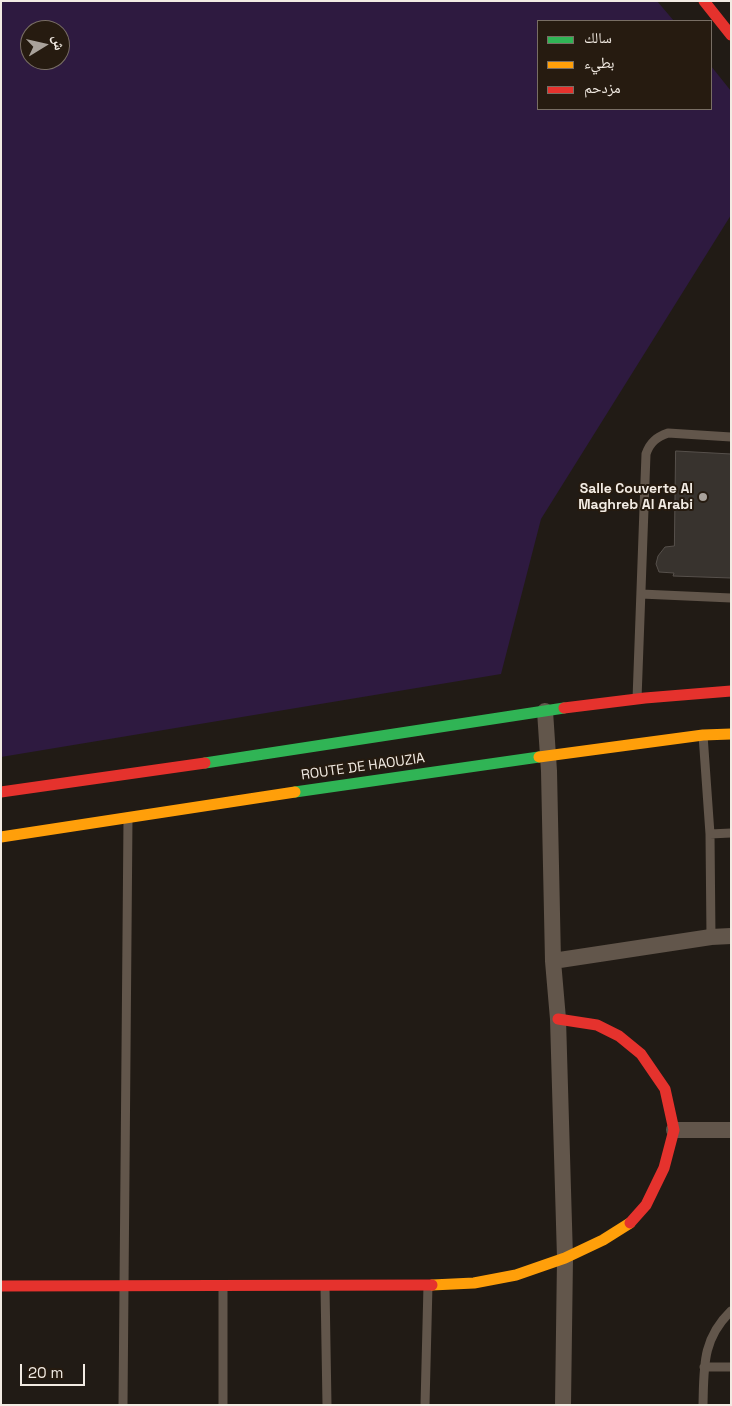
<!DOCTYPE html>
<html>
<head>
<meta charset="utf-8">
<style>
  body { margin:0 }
  #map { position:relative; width:732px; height:1406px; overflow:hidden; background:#211b15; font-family:"Space Grotesk","Noto Naskh Arabic",sans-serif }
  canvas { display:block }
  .frame { position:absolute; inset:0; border:2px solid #f2ebe3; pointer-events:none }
  .legend { position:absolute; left:537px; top:20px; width:175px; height:90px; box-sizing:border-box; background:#261b10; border:1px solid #786e64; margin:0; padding:6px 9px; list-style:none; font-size:15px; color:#f2ebe3 }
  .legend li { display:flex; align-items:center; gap:10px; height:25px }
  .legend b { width:25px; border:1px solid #786e64 }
  .north { position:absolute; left:20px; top:20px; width:50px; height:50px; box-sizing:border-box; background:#261b10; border:1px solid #786e64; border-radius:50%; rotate:81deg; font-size:14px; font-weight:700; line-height:20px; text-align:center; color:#f2ebe3 }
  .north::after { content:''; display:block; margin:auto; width:18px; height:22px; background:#a9a29b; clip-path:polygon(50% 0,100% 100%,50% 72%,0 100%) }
  .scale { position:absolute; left:20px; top:1364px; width:65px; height:22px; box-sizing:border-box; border:2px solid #f2ebe3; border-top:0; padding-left:6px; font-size:15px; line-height:18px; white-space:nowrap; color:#f2ebe3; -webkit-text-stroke:4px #261b10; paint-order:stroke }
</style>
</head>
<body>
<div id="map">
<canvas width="732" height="1406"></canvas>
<div class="frame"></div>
<ul class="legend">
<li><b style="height:6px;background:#30b455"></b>سالك</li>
<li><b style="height:6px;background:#ff9f0a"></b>بطيء</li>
<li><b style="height:6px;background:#e5322d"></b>مزدحم</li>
</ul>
<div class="north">ش</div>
<div class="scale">20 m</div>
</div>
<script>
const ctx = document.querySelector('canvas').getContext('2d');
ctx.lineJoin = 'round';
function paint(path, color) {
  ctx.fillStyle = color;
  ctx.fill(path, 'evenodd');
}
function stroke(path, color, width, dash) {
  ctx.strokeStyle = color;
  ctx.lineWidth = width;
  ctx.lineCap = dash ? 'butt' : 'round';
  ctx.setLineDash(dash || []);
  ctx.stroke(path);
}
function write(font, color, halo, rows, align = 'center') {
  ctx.font = font + ' "Space Grotesk",sans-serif';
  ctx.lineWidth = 4;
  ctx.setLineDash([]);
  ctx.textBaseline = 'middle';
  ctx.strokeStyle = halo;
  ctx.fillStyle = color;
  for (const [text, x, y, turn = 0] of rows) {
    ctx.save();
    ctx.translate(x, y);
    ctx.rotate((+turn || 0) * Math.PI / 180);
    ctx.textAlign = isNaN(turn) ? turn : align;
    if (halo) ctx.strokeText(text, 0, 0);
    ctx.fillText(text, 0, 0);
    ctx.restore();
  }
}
const green = new Path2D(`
  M1 1H657L674 21H538V109H711V66L731 91V215L541 519 501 674 1 757ZM30 30H60V60H30Z`);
const building = new Path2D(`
  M676 451 731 454V578L673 576 674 573 659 572 656 564 658 556 665 547 674 546Z`);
const lane = new Path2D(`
  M641 594 731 598
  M637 699 646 454C650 442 657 437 668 433L731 437
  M703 735 710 834 711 937
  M710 834 731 833
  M325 1287 327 1405
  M704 1367H731
  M123 1405 128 818
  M223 1405V1285
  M425 1405 428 1285
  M703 1405C704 1367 702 1339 731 1311`);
const street = new Path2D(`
  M545 711 549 771 553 961 558 1019 565 1258 563 1405
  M553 961 711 937 731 936
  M674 1130H731`);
const fast = new Path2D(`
  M205 763 564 708
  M295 792 539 757`);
const slow = new Path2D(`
  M539 757 703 735 731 734
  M1 837 295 792
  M432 1285 474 1283 516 1275 565 1258 603 1240 630 1223`);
const jam = new Path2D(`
  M704 1 731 35
  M564 708 645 698 731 691
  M1 792 205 763
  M558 1019 597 1025 619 1036 641 1054 665 1089 674 1130 664 1168 646 1205 630 1223
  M1 1286 432 1285`);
const markers = [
  [703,497,5,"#a9a29b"]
];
const poiNames = [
  ["Salle Couverte Al",693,489],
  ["Maghreb Al Arabi",693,505]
];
const streetNames = [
  ["ROUTE DE HAOUZIA",363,767,-8]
];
paint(green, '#2e1a40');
paint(building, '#38332e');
stroke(building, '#56504b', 1);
stroke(lane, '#62564b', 9);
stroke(street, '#62564b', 16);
stroke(fast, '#30b455', 11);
stroke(slow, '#ff9f0a', 11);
stroke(jam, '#e5322d', 11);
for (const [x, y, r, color] of markers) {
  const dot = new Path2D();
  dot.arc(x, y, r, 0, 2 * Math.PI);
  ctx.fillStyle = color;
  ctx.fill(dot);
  stroke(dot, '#261b10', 2);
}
write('bold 14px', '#f2ebe3', '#261b10', poiNames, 'right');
write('14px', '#f2ebe3', '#261b10', streetNames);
</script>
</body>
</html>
